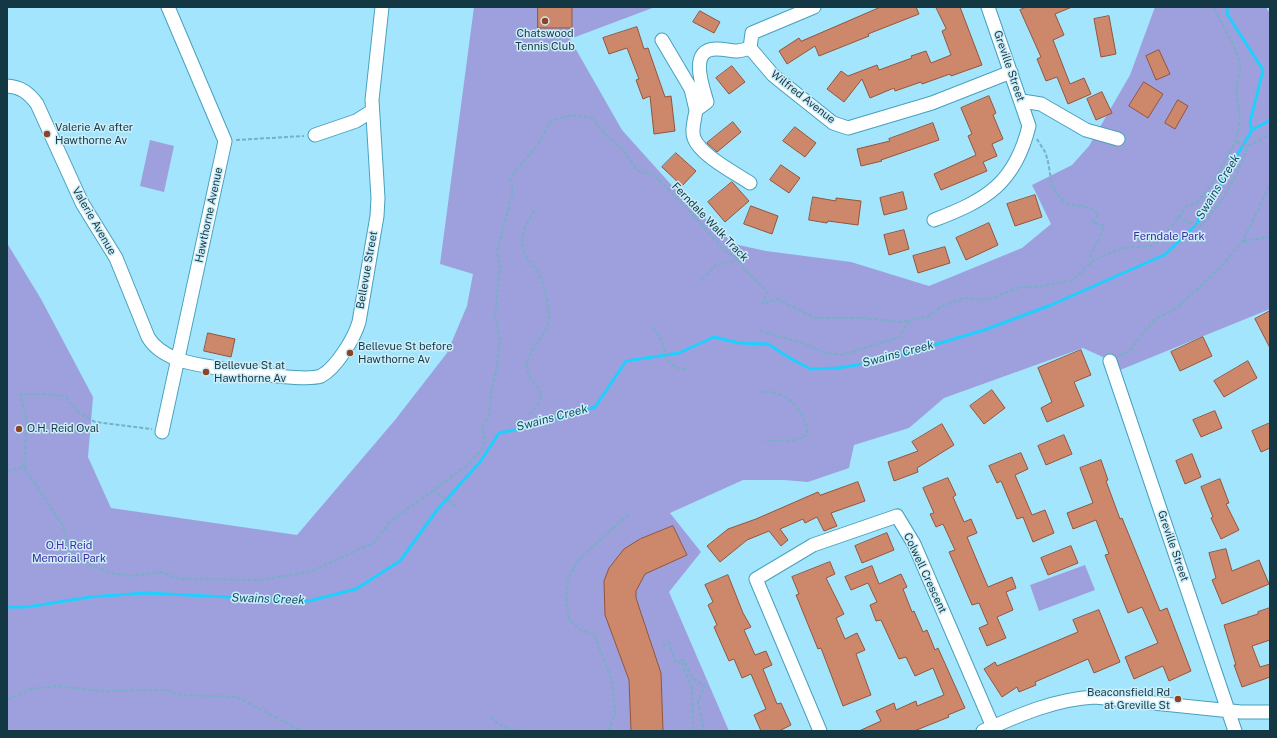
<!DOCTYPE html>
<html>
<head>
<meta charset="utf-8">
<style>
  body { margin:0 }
  #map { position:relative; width:1277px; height:738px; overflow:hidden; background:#a2e5fd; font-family:"Public Sans",sans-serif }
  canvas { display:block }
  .frame { position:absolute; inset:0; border:8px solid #133844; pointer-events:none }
</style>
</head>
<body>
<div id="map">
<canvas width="1277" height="738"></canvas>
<div class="frame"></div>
</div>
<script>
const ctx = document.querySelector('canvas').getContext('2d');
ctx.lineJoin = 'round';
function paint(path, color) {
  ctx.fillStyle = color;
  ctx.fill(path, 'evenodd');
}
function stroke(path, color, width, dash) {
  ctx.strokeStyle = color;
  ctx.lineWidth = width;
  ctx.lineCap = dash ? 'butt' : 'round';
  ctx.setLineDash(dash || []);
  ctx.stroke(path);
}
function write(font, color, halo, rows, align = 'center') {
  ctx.font = font + ' "Public Sans",sans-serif';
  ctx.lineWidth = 3;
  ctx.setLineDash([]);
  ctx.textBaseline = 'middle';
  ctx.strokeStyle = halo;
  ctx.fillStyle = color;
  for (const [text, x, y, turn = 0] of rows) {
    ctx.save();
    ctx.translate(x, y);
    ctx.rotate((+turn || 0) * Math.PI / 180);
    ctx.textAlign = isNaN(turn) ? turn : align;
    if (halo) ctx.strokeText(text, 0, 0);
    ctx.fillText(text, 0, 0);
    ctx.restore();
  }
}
const green = new Path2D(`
  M474 7H655L570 39 622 130 684 199 734 244 766 251 851 262 929 286 1022 248 1051 224 1032 185 1072 165 1089 146 1130 75 1155 7H1266L1270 14V309L1120 370 1118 364 1083 348 944 398 909 428 854 445 849 468 808 482 784 480H743L670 513 701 552 669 592 729 731H7V243L41 299 93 397 88 457 111 508 297 535 395 420 447 353 467 306 473 274 440 264Z
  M150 140 174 146 164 192 140 186Z
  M1085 565 1095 590 1039 611 1030 585Z`);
const stream = new Path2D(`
  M1252 130 1270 120
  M7 607H27L90 597 146 593 309 601 356 589 400 561 437 510 480 462 499 433 520 429 595 407 626 361 679 353 714 337 739 343 768 344 793 360 811 369 838 368 881 361 987 329 1051 305 1164 255 1196 225 1252 130 1250 122 1263 70 1227 14V7`);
const building = new Path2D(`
  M538 7H572V28H538Z
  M881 7H916L919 14 868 34 869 36 819 56 815 46 787 64 779 51 799 38 801 41Z
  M936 7H960L982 65 951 76 950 74 922 84 921 82 895 91 894 88 870 98 862 79 844 102 827 89 841 71 848 76 877 65 879 70 912 58 911 56 926 51 931 63 951 55 942 31 946 29Z
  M1027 7H1072L1055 14 1064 35 1053 40 1070 84 1084 78 1091 94 1068 104 1057 77 1046 81 1037 59 1041 57 1020 10Z
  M700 11 720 22 714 33 693 22Z
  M1109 16 1116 54 1101 57 1094 19Z
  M637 27 644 49 648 48 665 97 671 96 675 131 654 134 650 96 643 99 636 80 639 79 627 48 609 54 603 38Z
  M1159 50 1170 74 1156 80 1146 56Z
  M732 66 745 82 729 94 716 78Z
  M1144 82 1163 94 1148 118 1129 106Z
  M1102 92 1112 113 1096 120 1087 99Z
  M989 96 996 113 993 115 1003 139 992 144 997 156 983 162 987 171 941 190 934 174 976 155 968 136 972 134 961 108Z
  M1178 100 1188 106 1175 129 1165 123Z
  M733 122 741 132 717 152 707 143Z
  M933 123 939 140 881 160 882 161 861 166 857 149 890 141 889 139Z
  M795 127 816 143 805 157 783 141Z
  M676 153 696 171 682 186 662 167Z
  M781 165 800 178 789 193 770 180Z
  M732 182 749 201 725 222 708 202Z
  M903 192 907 209 884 215 880 198Z
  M1035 195 1042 217 1015 226 1007 204Z
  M813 197 836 201V198L861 201 858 225 828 221 827 223 809 220Z
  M751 206 778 216 772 234 744 224Z
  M989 223 998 245 966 260 956 238Z
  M904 230 909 249 889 255 884 235Z
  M945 247 950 263 918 273 913 256Z
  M1270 311V348L1255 319Z
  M208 333 235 339 231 357 204 351Z
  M1203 337 1212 356 1180 371 1171 352Z
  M1081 350 1091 375 1074 382 1084 406 1047 422 1041 408 1052 402 1038 368Z
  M1248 361 1257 378 1224 397 1214 381Z
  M992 390 1005 408 984 424 970 406Z
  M1215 411 1222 428 1201 437 1193 420Z
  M1270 423V448L1261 452 1252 431Z
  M942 424 954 445 917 468 918 472 894 481 888 462 918 451 912 442Z
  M1064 435 1072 454 1046 465 1038 446Z
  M1021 453 1028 469 1015 475 1032 515 1045 510 1054 533 1033 542 1023 517 1017 519 1001 481 997 483 989 466Z
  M1192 454 1201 477 1185 484 1176 461Z
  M1101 460 1108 480 1106 481 1120 519 1122 518 1160 611 1167 608 1191 671 1169 681 1163 666 1134 679 1125 657 1158 643 1142 607 1128 613 1105 555 1109 554 1096 520 1073 529 1067 513 1093 503 1080 468Z
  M948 478 956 495 953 497 964 522 971 519 977 533 967 537 988 587 1012 577 1016 588 1006 592 1013 610 997 617 1006 638 987 646 979 628 988 624 979 603 972 605 949 552 955 550 943 524 936 527 930 514 934 513 923 488Z
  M1220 479 1229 503 1226 504 1239 530 1221 539 1211 518 1213 517 1201 487Z
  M858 482 865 501 831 513 837 526 824 531 817 517 805 523 803 519 780 529 788 540 781 546 769 531 747 540 720 562 707 546 728 529 756 519 818 492 820 495Z
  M673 526 687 555 645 574 636 591V598L661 673 663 731H631L629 680 605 615 604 581 609 568 624 549 640 539Z
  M887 533 894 550 862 563 855 546Z
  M1071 546 1078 563 1048 575 1041 558Z
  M1226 549 1232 571 1259 560 1269 584 1222 604 1212 580 1216 578 1209 553Z
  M830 562 835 574 826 578 844 614 836 618 845 639 857 633 865 650 856 654 871 695 843 706 821 648 818 649 796 595 799 594 792 577Z
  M872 566 879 584 901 574 907 587 903 589 912 612 914 611 923 632 927 630 935 650 938 648 965 708 948 715 949 717 914 731H859L881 721 876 711 894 703 896 710 916 701 917 706 944 695 933 668 915 676 906 657 899 659 881 620 876 621 870 605 877 602 868 583 851 590 845 577Z
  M728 575 743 613 751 627 744 630 755 655 766 651 772 665 763 669 777 704 781 703 791 725 779 731H761L754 715 766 709 751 674 742 678 734 659 729 661 714 627 717 625 708 605 713 602 705 585Z
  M1270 608V640L1252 646 1260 667 1270 664V677L1242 687 1234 665H1236L1224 625 1258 614V612Z
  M1099 610 1120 662 1094 673 1088 659 1035 682 1036 685 1019 692 1017 687 1002 697 984 669 995 662 997 666 1078 632 1073 620Z`);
const path = new Path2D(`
  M1037 139C1039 143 1043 148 1045 152 1053 172 1046 187 1065 202 1074 208 1087 203 1099 214L1092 222 1104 226 1099 239 1090 255 1093 261
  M236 140 304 136
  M1236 142 1248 146
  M1177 217 1200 227C1222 203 1237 177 1248 146L1270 134
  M1243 241 1270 237
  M701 280 716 265 739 260
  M652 328C672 345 657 370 689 369
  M760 331 806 344 825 353 842 355 899 337 909 321
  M1119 356 1129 351 1154 320 1175 309 1218 270 1243 241 1270 185
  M760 392C784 388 808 411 807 435L796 440 764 441
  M529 414C558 389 525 386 527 364 529 347 548 336 549 318 549 305 544 282 537 271 534 265 528 260 525 254 517 240 528 220 535 209
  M24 467 63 526 70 552 90 565 112 573 129 576 160 572 180 579 262 580 312 571 375 542 391 521 468 465 482 449 485 441 482 428 489 414 491 395 498 360 500 339 495 317 500 267 497 251 513 191 510 178 538 144 551 121 571 115 592 118 606 135 622 148 636 169 641 172 654 175 691 213 724 250 739 260 744 269 768 292 762 304 777 299 815 318H864L899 322 927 317 942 306 964 298 987 300 1020 287H1039L1073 280 1093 261 1107 254 1123 248 1150 246 1164 236 1187 206 1197 203 1211 185 1236 142 1240 120 1236 90 1241 66 1233 44 1213 7
  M24 467 27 421 20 394H43L65 396 79 413 95 422 152 429
  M7 471 24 467
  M433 490 458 508
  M662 646 669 643 676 663 681 661
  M7 700 31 689 56 686 104 691 164 690 182 695 237 697 302 731
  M490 717 500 725 516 731
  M608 731 615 714 612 681 594 634 580 630 569 620 566 596 569 577 578 560 629 514
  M693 731 692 689 681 661 684 660 692 678 705 686 698 702 703 727 701 731`);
const minor = new Path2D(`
  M814 7 752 33 750 48 773 75 784 84 833 123 848 128 932 103 1011 72
  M662 40 691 89 696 110
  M750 48C732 54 732 49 716 49 688 49 703 88 707 102L696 110C695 118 691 131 694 138 700 155 735 173 750 183
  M7 86C21 87 29 93 37 104L82 203 116 258 148 337C154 348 165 354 176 359 196 366 304 383 321 376 336 368 354 339 359 322L377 216 378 198 372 100 382 7
  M1022 101 1041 104 1086 130 1118 139
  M315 135 356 121 372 111
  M934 220C987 200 1015 183 1029 126L988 7
  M1110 361 1235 731
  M162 432 225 141 168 7
  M820 731 756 579 813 545 897 516 914 544 993 727
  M983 731C1019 715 1055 699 1095 697L1241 712H1270`);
const markers = [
  [545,21,4,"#8d4425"],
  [47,134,4,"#8d4425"],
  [350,353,4,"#8d4425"],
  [206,372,4,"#8d4425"],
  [19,429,4,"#8d4425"],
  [1178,699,4,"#8d4425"]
];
const poiNames = [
  ["Chatswood",545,34,"center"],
  ["Tennis Club",545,47,"center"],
  ["Valerie Av after",55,128],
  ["Hawthorne Av",55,141],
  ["Bellevue St before",358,347],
  ["Hawthorne Av",358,360],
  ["Bellevue St at",214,366],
  ["Hawthorne Av",214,379],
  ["O.H. Reid Oval",27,429],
  ["Beaconsfield Rd",1170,693,"right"],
  ["at Greville St",1170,706,"right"]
];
const streetNames = [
  ["Greville Street",1009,66,71],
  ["Wilfred Avenue",803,97,38],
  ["Hawthorne Avenue",209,215,-78],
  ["Valerie Avenue",94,221,60],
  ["Ferndale Walk Track",710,222,46],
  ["Bellevue Street",367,270,-80],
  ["Greville Street",1173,546,71],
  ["Colwell Crescent",925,573,65]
];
const parkNames = [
  ["Ferndale Park",1169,237],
  ["O.H. Reid",69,546],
  ["Memorial Park",69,559]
];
const waterNames = [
  ["Swains Creek",1218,187,-59],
  ["Swains Creek",898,354,-15],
  ["Swains Creek",552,418,-15],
  ["Swains Creek",268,599,2]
];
paint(green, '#9ea0dd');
stroke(stream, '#1fcffd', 3);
paint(building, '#cd886c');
stroke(building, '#94543a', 1);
stroke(minor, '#48a0bd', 15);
stroke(path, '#76b0c5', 2, [4, 2]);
stroke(minor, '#fff', 13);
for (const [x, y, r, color] of markers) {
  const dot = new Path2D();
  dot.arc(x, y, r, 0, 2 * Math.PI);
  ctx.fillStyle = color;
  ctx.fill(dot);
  stroke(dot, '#ccedf9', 1.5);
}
write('11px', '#133844', '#ccedf9', poiNames, 'left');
write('11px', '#133844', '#ccedf9', streetNames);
write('11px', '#3f2c9d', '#ccedf9', parkNames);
write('italic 12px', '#125266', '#ccedf9', waterNames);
</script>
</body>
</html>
